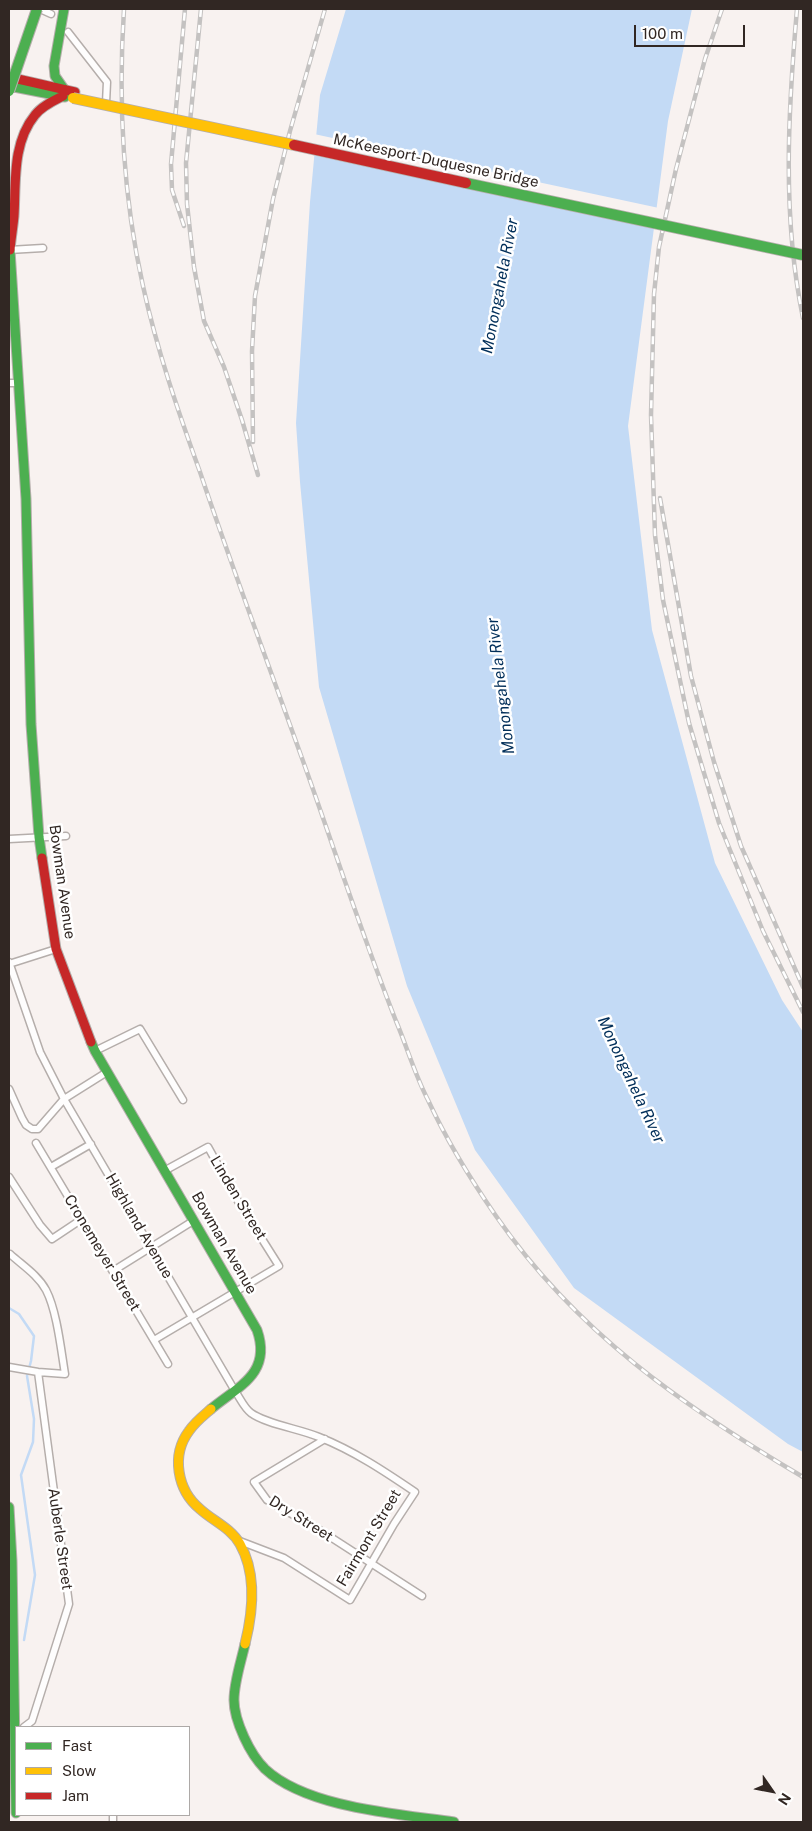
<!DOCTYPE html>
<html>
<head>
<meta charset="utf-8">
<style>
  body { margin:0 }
  #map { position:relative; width:812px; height:1831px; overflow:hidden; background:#f8f2f0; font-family:"Public Sans",sans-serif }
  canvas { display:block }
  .frame { position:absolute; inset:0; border:10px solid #312723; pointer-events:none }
  .legend { position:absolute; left:15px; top:1726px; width:175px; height:90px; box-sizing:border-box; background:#fff; border:1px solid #ada9a7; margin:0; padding:6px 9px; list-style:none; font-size:15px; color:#312723 }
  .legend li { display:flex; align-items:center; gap:10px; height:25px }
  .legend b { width:25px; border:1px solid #ada9a7 }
  .north { position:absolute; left:747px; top:1766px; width:50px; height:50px; -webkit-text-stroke:4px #fff; paint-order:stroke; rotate:123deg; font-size:14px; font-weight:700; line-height:20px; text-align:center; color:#312723 }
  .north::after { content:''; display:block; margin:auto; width:18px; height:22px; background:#312723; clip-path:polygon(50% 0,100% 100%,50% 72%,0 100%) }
  .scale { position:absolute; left:634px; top:25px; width:111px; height:22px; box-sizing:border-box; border:2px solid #312723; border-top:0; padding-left:6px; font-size:15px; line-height:18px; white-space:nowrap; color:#312723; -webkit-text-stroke:4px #fff; paint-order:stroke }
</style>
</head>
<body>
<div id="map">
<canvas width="812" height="1831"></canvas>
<div class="frame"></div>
<ul class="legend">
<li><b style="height:6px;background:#4caf50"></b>Fast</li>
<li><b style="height:6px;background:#ffc107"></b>Slow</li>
<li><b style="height:6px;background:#c62828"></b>Jam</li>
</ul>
<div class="north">N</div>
<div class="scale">100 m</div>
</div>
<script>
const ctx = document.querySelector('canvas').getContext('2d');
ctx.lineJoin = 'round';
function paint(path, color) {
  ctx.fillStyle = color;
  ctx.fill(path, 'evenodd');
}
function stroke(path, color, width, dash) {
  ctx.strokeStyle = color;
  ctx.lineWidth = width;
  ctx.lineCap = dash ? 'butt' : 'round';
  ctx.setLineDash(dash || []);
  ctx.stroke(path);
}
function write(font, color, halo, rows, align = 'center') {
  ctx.font = font + ' "Public Sans",sans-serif';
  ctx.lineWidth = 5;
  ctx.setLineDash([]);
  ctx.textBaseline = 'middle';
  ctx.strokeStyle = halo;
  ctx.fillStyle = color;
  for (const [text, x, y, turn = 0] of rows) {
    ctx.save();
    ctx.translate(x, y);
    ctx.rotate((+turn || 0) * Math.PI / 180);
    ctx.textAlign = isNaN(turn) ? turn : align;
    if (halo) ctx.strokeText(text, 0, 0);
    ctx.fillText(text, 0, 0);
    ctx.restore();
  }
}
const water = new Path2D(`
  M346 9H692L668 121 628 426 652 630 715 863 782 1000 803 1032V1452L788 1444 574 1288 475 1150 407 986 319 687 300 482 296 423 310 202 320 95Z`);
const pier = new Path2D(`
  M314 134 659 208 656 228 312 155Z`);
const stream = new Path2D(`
  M9 1308 19 1314 34 1336 31 1361 27 1376 34 1419 33 1442 21 1475 35 1575 24 1640`);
const street = new Path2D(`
  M40 9 51 14
  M68 32 107 82 106 103
  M9 250 43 248
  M9 383H17
  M9 839 66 836
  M9 962 40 1052 64 1099 235 1391C240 1398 244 1408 251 1413 266 1424 300 1429 319 1437 354 1451 384 1471 415 1492L394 1524 350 1600 284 1558 237 1540
  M9 964 56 949
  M95 1051 140 1029 183 1100
  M9 1089 22 1118 26 1125 32 1129H38L64 1099 107 1072
  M36 1143 168 1364
  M51 1167 91 1144
  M9 1177 40 1225 52 1239 82 1219
  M113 1271 193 1221
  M154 1340 279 1266 238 1201 208 1147 164 1171
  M9 1367 38 1372 65 1374C61 1350 57 1311 46 1290 38 1275 22 1265 10 1254
  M325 1439 254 1482 267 1500 318 1529 422 1596
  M24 1727 32 1721 69 1604 38 1372
  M113 1815V1822`);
const fast = new Path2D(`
  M64 9 54 66 55 76 64 89
  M9 86 65 97
  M10 250 26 499 31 724 39 837 42 858
  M91 1042 95 1051 257 1330C272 1373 239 1386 211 1409
  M9 1507 12 1561 16 1813
  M245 1644C241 1662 234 1682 234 1700 234 1713 239 1726 244 1737 249 1748 256 1760 265 1769 307 1808 399 1814 454 1822`);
const slow = new Path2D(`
  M211 1409C203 1416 195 1422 189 1431 171 1455 177 1490 200 1509 213 1521 231 1528 240 1544 257 1574 253 1612 245 1644`);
const jam = new Path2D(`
  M9 77 75 92
  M10 250C11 238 13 227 14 216 16 183 12 143 35 115 42 106 53 101 63 96
  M42 858 56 949 91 1042`);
const rail = new Path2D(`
  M124 9C118 101 123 196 143 286 157 350 178 411 200 472 234 573 272 674 308 775 337 857 364 940 396 1021 407 1047 415 1075 428 1100 447 1141 471 1180 496 1216 577 1333 683 1406 803 1477
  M201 9 186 163 187 204 194 267 204 321 224 367 242 420 258 475
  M722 9 705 59 676 169 659 247 654 294 651 415 655 535 663 600 689 723 719 823 763 931 803 1012
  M797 9C788 112 782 217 803 318
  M184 226 172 190 171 164 185 9
  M253 442 252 351 255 296 273 199 290 131 325 9
  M660 498 691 676 714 762 741 846 803 987`);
const fastBridge = new Path2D(`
  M9 91 37 9
  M466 183 803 255`);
const slowBridge = new Path2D(`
  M73 98 294 145`);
const jamBridge = new Path2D(`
  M294 145 466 183`);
const streetNames = [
  ["McKeesport-Duquesne Bridge",436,161,12],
  ["Bowman Avenue",62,882,82],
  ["Linden Street",238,1198,59],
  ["Highland Avenue",139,1226,60],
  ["Bowman Avenue",224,1243,60],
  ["Cronemeyer Street",102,1253,59],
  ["Dry Street",301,1519,32],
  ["Fairmont Street",369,1538,-59],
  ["Auberle Street",60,1539,82]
];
const waterNames = [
  ["Monongahela River",500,286,-79],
  ["Monongahela River",501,686,-97],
  ["Monongahela River",631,1080,65]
];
paint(water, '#c3daf5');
paint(pier, '#f8f2f0');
stroke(stream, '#c3daf5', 2.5);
stroke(street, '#b5aeab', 9);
stroke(fast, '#b5aeab', 11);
stroke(slow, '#b5aeab', 11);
stroke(jam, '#b5aeab', 11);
stroke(street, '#fefdfd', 6);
stroke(fast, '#4caf50', 9);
stroke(slow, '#ffc107', 9);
stroke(jam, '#c62828', 9);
stroke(rail, '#c4c2c1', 4.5);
stroke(rail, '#fff', 2.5, [8]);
stroke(fastBridge, '#b5aeab', 12, []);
stroke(slowBridge, '#b5aeab', 12, []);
stroke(jamBridge, '#b5aeab', 12, []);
stroke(fastBridge, '#4caf50', 10);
stroke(slowBridge, '#ffc107', 10);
stroke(jamBridge, '#c62828', 10);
write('15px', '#312723', '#fff', streetNames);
write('italic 16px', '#002e59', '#fff', waterNames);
</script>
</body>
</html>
